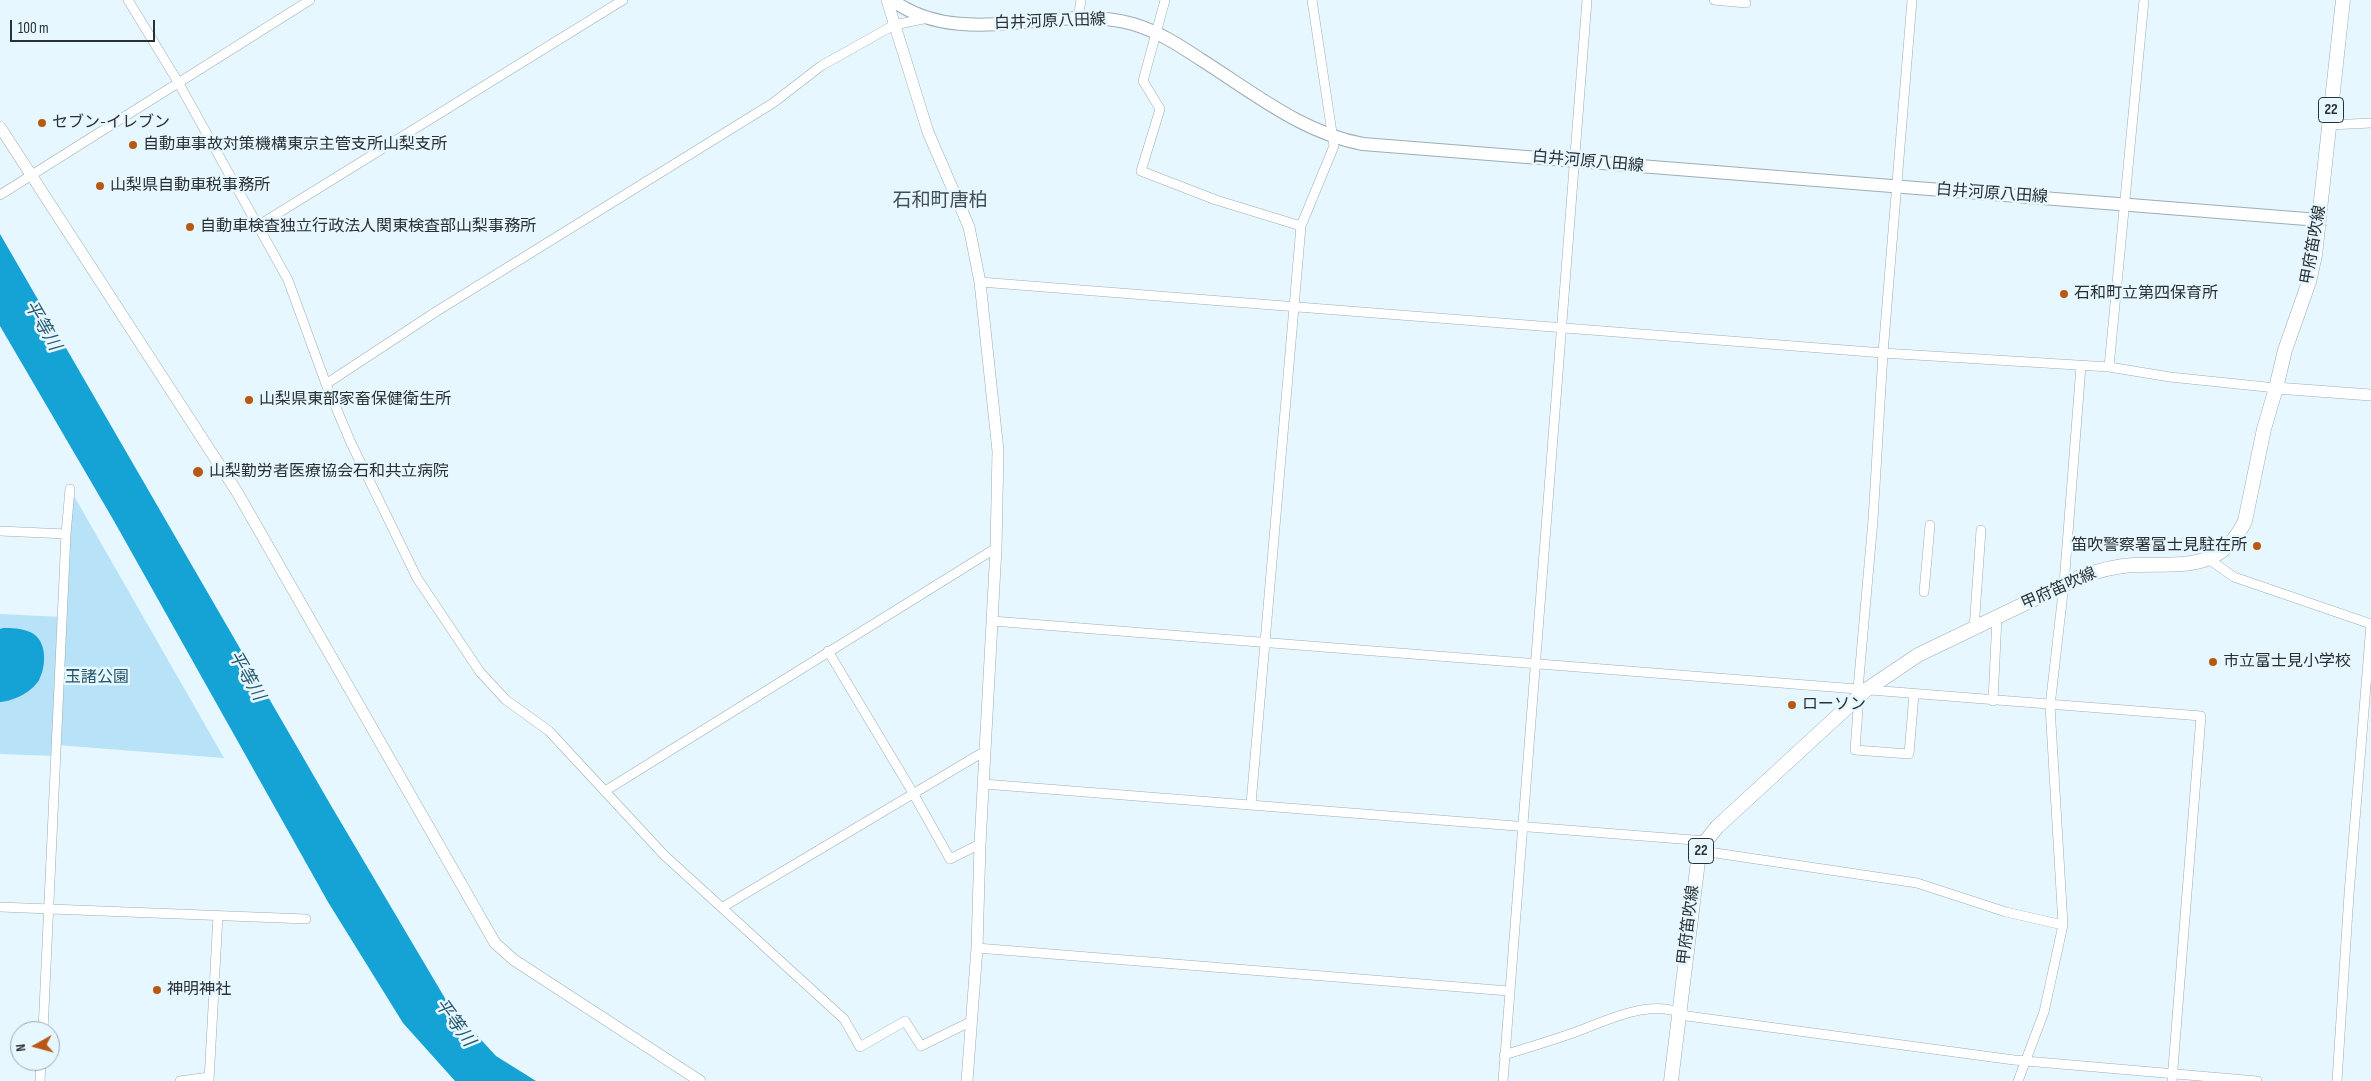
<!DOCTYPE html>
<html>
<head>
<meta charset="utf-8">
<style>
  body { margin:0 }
  #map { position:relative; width:2371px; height:1081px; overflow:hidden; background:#e7f7ff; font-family:"Sofia Sans Condensed",sans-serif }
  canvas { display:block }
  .north { position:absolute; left:10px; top:1021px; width:50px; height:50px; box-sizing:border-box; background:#e7f7ff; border:1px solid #9ba7ad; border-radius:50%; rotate:263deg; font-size:14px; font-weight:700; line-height:20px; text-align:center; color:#2a3033 }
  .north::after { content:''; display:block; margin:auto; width:18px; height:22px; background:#b85814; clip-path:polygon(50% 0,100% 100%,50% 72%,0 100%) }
  .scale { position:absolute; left:10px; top:20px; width:145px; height:22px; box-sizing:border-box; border:2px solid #2a3033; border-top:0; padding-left:6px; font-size:15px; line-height:18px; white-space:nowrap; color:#2a3033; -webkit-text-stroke:4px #e7f7ff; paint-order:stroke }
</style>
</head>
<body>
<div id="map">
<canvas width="2371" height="1081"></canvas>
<div class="north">N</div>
<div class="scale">100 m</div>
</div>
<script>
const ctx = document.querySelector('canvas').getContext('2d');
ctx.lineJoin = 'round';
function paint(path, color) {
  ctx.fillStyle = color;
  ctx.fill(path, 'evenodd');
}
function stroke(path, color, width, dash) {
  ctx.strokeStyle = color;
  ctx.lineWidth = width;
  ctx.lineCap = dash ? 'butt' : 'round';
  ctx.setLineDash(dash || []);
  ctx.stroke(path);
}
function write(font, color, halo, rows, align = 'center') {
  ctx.font = font + ' "Sofia Sans Condensed","Noto Sans JP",sans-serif';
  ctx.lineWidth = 5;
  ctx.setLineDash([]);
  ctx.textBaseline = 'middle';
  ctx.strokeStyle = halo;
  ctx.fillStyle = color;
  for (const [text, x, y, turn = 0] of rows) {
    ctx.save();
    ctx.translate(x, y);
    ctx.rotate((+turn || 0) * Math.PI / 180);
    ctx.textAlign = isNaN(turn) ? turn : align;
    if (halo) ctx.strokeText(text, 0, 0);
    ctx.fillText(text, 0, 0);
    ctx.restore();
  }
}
const green = new Path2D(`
  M70 489 224 758 57 745 56 756 0 754V614L62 617Z`);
const water = new Path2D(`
  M0 234 333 809 449 1005 496 1056 536 1081H455L403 1023 328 902 114 521 0 326Z
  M3 628C11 628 21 628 30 632 47 639 47 665 39 680 32 692 14 701 0 702V629Z`);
const minor = new Path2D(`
  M128 0 178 82 288 280 326 384 351 443 417 578 480 672 506 700 549 731 664 855 844 1019 860 1047 905 1021 921 1046 972 1021
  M1165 0 1143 81 1160 109 1141 171 1216 200 1301 226
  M1714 0 1746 3
  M1078 19 1081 0
  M2330 125 2371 123
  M0 195 310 0
  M259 225 623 0
  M980 282 1883 353 2109 367 2170 377 2276 388
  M2109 367 2144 0
  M326 384 437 311 773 103 821 66 894 25 928 18
  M0 531 66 534
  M2210 560 2234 577 2371 624
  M1924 592 1930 525
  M992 621 2201 716 2172 1081
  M1974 629 1981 530
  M828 651 913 793 950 859 980 844
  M1858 689 1873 520 1883 353 1912 0
  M1859 696 1855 750 1909 754 1914 694
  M1993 701 1997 617
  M984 784 1706 841
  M605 791 996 548
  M1251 804 1301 226 1334 146 1312 0
  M1702 851 1917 883 2006 912 2063 925
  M0 907 306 919
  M723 907 985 751
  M977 948 1509 991
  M43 1031 66 534 70 489
  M1504 1055C1527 1048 1550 1041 1573 1033 1607 1021 1652 996 1687 1016L2014 1060 2257 1081
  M40 1081 41 1061
  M180 1081 209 1077
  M209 1081 218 915
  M1503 1081 1587 0
  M2018 1081 2044 1012 2063 925 2050 706 2064 584 2081 366
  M2337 1081 2349 894 2371 624`);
const tertiary = new Path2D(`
  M887 0 928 132 969 227 980 282 998 451 996 548 980 844 977 948 967 1081
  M0 127 237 492 495 943 514 960 700 1081
  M2276 388 2371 395`);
const secondary = new Path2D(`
  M892 0C963 52 1056 2 1133 24 1157 31 1179 45 1200 59 1251 91 1302 133 1363 144L2319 220`);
const primary = new Path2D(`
  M1671 1081 1698 861 1706 841 1717 827 1866 690 1918 655 2080 577C2097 571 2115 566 2133 565 2181 563 2220 573 2245 521L2264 429 2276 388 2285 350 2309 282 2315 255 2343 0`);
const markers = [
  [42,123,5,"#b85814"],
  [133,145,5,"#b85814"],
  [100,186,5,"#b85814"],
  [190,227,5,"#b85814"],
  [2064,294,5,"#b85814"],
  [249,400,5,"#b85814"],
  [198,472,6,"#b85814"],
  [2257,546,5,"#b85814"],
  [2213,662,5,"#b85814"],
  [1792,705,5,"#b85814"],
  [157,990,5,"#b85814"]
];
const shields = [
  [2331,110,25],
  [1701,851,25]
];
const shieldNames = [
  ["22",2331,110],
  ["22",1701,851]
];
const streetNames = [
  ["白井河原八田線",1050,22,-2],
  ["白井河原八田線",1588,162,5],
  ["白井河原八田線",1992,194,4],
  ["甲府笛吹線",2314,245,-80],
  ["甲府笛吹線",2059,589,-24],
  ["甲府笛吹線",1689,925,-83]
];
const poiNames = [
  ["セブン-イレブン",52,123],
  ["自動車事故対策機構東京主管支所山梨支所",143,145],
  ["山梨県自動車税事務所",110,186],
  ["自動車検査独立行政法人関東検査部山梨事務所",200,227],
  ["石和町立第四保育所",2074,294],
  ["山梨県東部家畜保健衛生所",259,400],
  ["山梨勤労者医療協会石和共立病院",209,472],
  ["笛吹警察署富士見駐在所",2247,546,"right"],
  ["市立富士見小学校",2223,662],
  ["ローソン",1802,705],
  ["神明神社",167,990]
];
const parkNames = [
  ["玉諸公園",97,678]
];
const waterNames = [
  ["平等川",42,326,60],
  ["平等川",246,676,60],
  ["平等川",454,1023,54]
];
const quarterNames = [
  ["石和町唐柏",940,201]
];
paint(green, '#b7e2f7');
paint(water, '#14a3d4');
stroke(minor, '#9eadb4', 10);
stroke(tertiary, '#9eadb4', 12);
stroke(secondary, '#9eadb4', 14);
stroke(primary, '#9eadb4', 15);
stroke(minor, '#fff', 9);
stroke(tertiary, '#fff', 11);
stroke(secondary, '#fff', 12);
stroke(primary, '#fff', 14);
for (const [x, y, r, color] of markers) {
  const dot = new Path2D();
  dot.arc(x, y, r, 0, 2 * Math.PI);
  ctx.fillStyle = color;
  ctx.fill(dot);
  stroke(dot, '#e7f7ff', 2);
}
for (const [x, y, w] of shields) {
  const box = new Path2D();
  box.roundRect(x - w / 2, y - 12.5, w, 25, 4);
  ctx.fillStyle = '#e7f7ff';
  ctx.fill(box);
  stroke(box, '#2a3033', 1);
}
write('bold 15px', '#2a3033', null, shieldNames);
write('16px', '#2a3033', '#e7f7ff', streetNames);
write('16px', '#2a3033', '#e7f7ff', poiNames, 'left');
write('16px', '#24556a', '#e7f7ff', parkNames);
write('italic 18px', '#28596f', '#e7f7ff', waterNames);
write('19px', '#424f55', '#e7f7ff', quarterNames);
</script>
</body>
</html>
